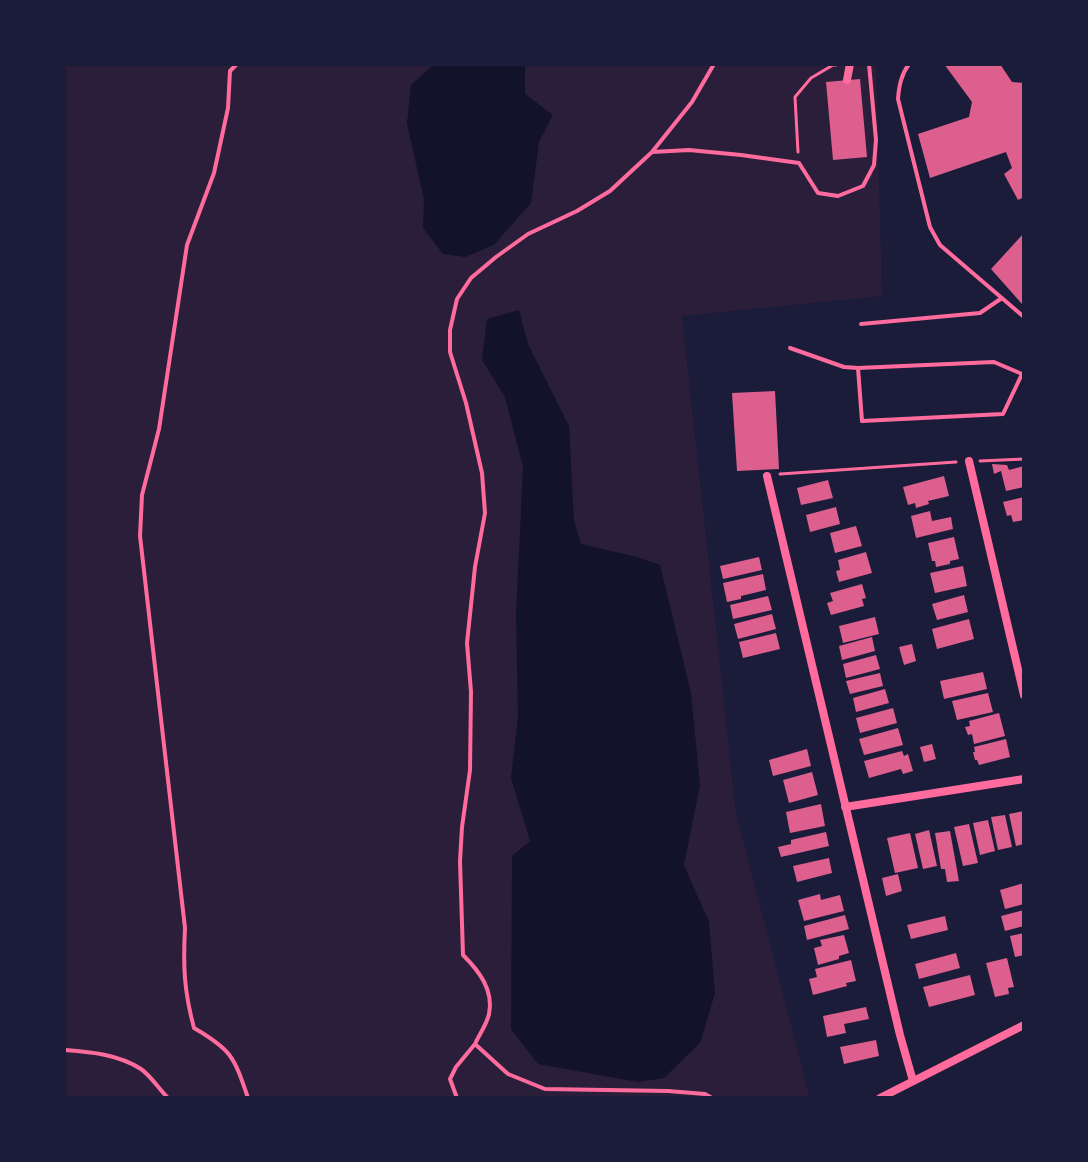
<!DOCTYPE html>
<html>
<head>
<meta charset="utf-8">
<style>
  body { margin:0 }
  #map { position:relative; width:1088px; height:1162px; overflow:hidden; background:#1b1b3a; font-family:"Exo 2",sans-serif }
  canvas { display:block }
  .frame { position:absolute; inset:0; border:66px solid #1b1b3a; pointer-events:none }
</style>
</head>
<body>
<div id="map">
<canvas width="1088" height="1162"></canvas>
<div class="frame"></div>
</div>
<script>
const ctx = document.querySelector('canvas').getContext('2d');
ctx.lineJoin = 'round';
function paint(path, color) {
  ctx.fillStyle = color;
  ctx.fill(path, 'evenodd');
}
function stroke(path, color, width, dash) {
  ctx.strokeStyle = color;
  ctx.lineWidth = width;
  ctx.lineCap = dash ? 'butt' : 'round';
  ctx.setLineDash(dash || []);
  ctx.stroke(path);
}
const green = new Path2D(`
  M64 64H876L882 296 682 316 736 813 810 1098H64Z`);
const water = new Path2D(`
  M434 64H525V94L553 115 539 142 531 203 494 245 465 257 443 254 423 228 424 200 407 123 411 85Z
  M519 310 528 344 569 426 574 521 581 544 637 557 660 565 691 693 700 785 684 865 709 922 715 993 700 1043 664 1078 638 1082 538 1064 511 1029 512 856 530 841 511 778 518 717 516 614 523 467 505 397 482 360 487 319Z`);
const building = new Path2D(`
  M944 64H1000L1012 82 1024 83V197L1018 200 1004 174 1012 168 1006 152 930 178 918 134 969 117 972 102Z
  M860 79 867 157 833 160 826 82Z
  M1024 233V302L1022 304 991 269Z
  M775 391 779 469 737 471 732 393Z
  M992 464 1007 465 1009 470 1024 466V487L1006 491 1001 471 994 474Z
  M944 476 949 496 928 501 929 504 916 508 915 503 908 505 903 487Z
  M828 480 833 498 801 505 797 488Z
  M1024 497V520L1013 522 1011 515 1007 516 1003 502Z
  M836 507 840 524 810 532 806 515Z
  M930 511 932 521 951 517 953 529 916 538 911 516Z
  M856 526 862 546 835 553 830 533Z
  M954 537 959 559 950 561V564L936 567 935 561H932L928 543Z
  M866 552 872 573 839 582 836 571 840 570 838 560Z
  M759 557 762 570 723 579 720 566Z
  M963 566 967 586 935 593 930 573Z
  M763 574 766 590 741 596V599L727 602 723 583Z
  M862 584 866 598 862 599 864 606 831 615 827 603 833 601 830 593Z
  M964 595 968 612 937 620 932 604Z
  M768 596 772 610 733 619 730 605Z
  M772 614 776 629 738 639 734 624Z
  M875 617 879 634 843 643 839 626Z
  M969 619 974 639 937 649 932 629Z
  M776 633 780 649 743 658 739 642Z
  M872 637 875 651 842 660 839 646Z
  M912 644 916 661 904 665 899 647Z
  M876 655 880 669 846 678 843 664Z
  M983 672 987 689 944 699 940 681Z
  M880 673 883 686 850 694 846 681Z
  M885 689 889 703 856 712 853 698Z
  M988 693 993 712 957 720 952 701Z
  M893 708 897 723 860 733 856 718Z
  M999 713 1005 736 974 744 972 734 968 735 965 727 970 726 969 721Z
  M898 728 903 745 864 755 859 739Z
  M1006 739 1010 757 979 765 977 760H975L973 752H975L974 747Z
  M932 744 936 759 924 762 920 747Z
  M807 749 811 766 773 776 769 760Z
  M902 751 904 756 908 754 913 771 903 774 901 769 869 778 864 761Z
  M812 772 818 795 789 803 783 780Z
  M821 804 825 826 790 833 786 812Z
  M1024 811V844L1016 846 1009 814Z
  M1005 815 1012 847 998 850 991 817Z
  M988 820 995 851 980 855 973 823Z
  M969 824 978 863 963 866 954 827Z
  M929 830 937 866 923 869 915 834Z
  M950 831 959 881 947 882 945 869H941L935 833Z
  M826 832 829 846 781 857 778 847 791 844V840Z
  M910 833 918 868 895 873 887 838Z
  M829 858 832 873 797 882 793 866Z
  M898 874 902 891 886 896 882 878Z
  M1024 883V904L1005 909 1000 890Z
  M820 894 821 900 840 895 844 911 804 921 798 900Z
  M1024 910V926L1005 931 1001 916Z
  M845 915 849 929 807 940 804 926Z
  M945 916 948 930 911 939 907 925Z
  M1024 933V955L1015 957 1010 936Z
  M844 935 849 953 839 956V959L818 965 814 948 822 946 820 940Z
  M956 953 960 968 919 979 915 964Z
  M1007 958 1014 987 1008 988 1009 994 995 997 986 963Z
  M851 960 856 981 846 983 847 986 813 995 809 979 817 977 815 969Z
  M970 975 975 995 929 1007 923 987Z
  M866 1007 869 1019 844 1024 846 1033 827 1037 823 1016Z
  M876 1040 879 1056 844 1064 840 1047Z`);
const path = new Path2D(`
  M798 152 795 97 811 78 833 65H836
  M980 461 1024 459
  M780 474 956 462`);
const service = new Path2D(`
  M237 64 230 71 228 108 214 173 187 245 159 429 142 495 140 536 185 928C183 966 184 991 194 1028 232 1050 234 1057 248 1098
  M909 64C901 75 899 86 898 99L930 227 940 245 1024 317
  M652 152 692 102 714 64
  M861 324 980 313 1002 298
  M790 348 844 367 858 368 994 362 1022 374
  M858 368 862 421 1003 414 1022 374
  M64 1050C90 1052 118 1054 141 1069 151 1076 159 1089 168 1098
  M457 1098 450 1079 456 1067 475 1044
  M712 1098 705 1094 668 1091 545 1089 508 1074 475 1044C479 1035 487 1024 489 1014 494 990 479 971 463 955L460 861 462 827 470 770 471 692 467 643 475 567 485 513 482 473 466 403 450 352V330L457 299 471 278 496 257 528 234 577 211 610 191 652 152 689 150 741 155 799 163 818 193 838 196 863 186 874 165 876 140 869 64`);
const minor = new Path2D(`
  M847 80 850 64
  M969 461 1024 695
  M767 476 900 1035 913 1081
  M845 807 1024 779
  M880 1098 1024 1025`);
paint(green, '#2a1e3b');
paint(water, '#12122b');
paint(building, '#dd5f8e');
stroke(path, '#ff6b9d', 3);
stroke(service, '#ff6b9d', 4);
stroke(minor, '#ff6b9d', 8);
</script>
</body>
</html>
